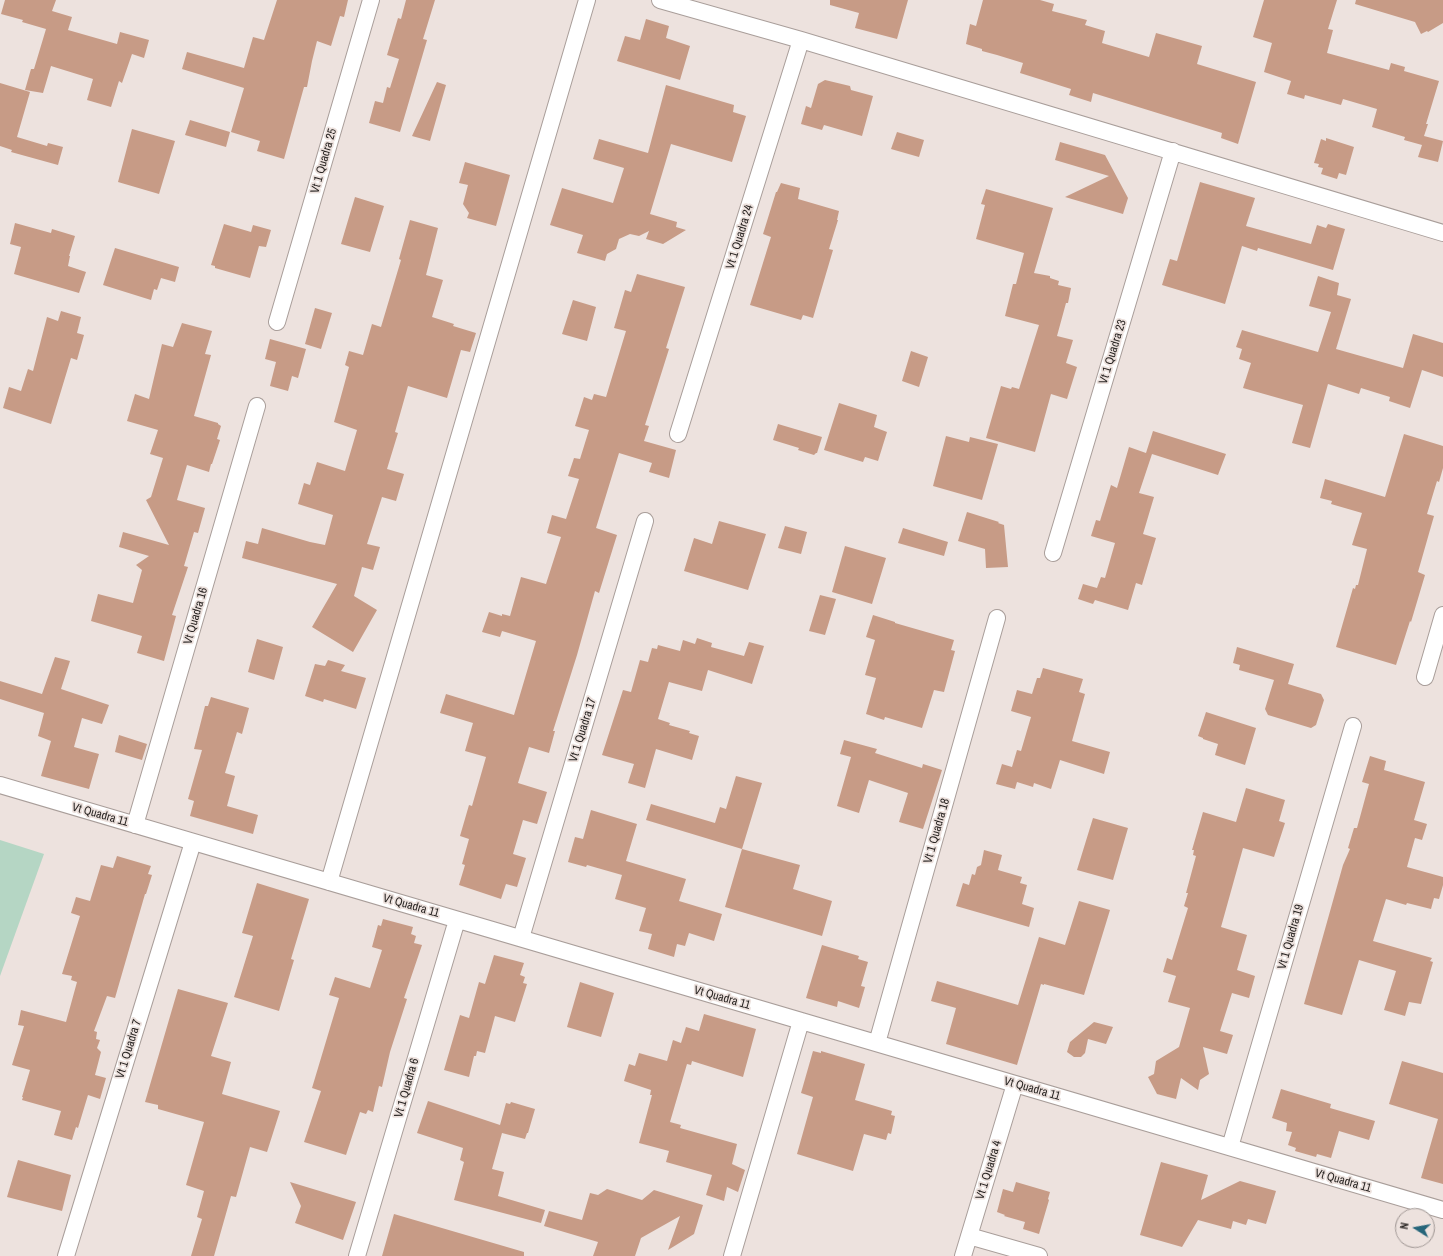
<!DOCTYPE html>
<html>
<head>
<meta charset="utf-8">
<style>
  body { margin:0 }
  #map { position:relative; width:1443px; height:1256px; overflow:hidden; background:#ede2de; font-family:"Archivo Narrow",sans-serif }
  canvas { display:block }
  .north { position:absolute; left:1395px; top:1208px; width:40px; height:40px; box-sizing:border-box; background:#ede2de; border:1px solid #9f9693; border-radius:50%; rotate:281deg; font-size:11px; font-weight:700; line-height:16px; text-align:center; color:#292523 }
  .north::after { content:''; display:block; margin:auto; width:14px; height:18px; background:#26657a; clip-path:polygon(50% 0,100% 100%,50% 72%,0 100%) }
</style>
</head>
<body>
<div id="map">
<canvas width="1443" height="1256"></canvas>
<div class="north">N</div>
</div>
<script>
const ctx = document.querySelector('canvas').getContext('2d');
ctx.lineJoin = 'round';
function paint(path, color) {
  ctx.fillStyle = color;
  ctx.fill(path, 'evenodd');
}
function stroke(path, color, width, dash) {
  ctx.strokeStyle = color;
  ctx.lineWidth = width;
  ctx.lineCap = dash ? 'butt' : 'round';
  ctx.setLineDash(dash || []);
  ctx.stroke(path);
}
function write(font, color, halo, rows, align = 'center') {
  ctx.font = font + ' "Archivo Narrow",sans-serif';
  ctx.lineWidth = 3.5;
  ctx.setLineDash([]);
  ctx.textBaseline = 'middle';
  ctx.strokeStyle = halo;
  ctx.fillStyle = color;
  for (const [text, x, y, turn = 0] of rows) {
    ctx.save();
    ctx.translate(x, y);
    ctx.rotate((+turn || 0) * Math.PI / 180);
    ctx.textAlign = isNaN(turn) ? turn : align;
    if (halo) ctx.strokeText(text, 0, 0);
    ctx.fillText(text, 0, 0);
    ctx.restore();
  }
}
const green = new Path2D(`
  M0 840 44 854 0 976Z`);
const building = new Path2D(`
  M5 0H56L52 11 72 17 68 30 117 44 120 32 149 40 144 58 132 54 122 83 119 81 111 107 87 100 93 79 51 66 43 93 25 90 31 69H34L46 29 22 22 23 20 1 14Z
  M277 0H348L344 17 340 16 331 46 317 41 312 61 307 87H304L284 159 257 151 260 141 231 132 244 88 182 69 187 52 244 68 253 37 264 40Z
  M406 0H435L423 39 427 40 400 132 369 123 375 101 383 103 387 87 390 88 399 59 387 55 398 18 401 19Z
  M830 0H908L897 39 855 28 859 13 830 5Z
  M983 0H1040L1054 4 1052 11 1087 20 1085 25 1105 31 1102 43 1149 57 1156 33 1202 46 1197 64 1256 82 1238 144 1221 138 1222 133 1093 93 1091 102 1069 95 1071 89 1020 73 1023 63 997 55 982 51V49L966 44 970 24 976 26Z
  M1264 0H1337L1328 29 1333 30 1327 53 1389 70 1391 63 1405 67 1404 71 1439 81 1426 124H1428L1424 136 1443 141 1438 162 1418 157 1422 145 1404 140 1405 137 1372 127 1377 109 1343 99 1341 105 1305 95 1304 99 1287 94 1291 81 1264 72 1272 43 1253 37Z
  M1356 0H1443V23L1428 32 1427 31 1421 34 1415 22 1355 4Z
  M646 19 669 26 666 38 690 46 680 80 617 61 625 36 640 40Z
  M825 80 850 86 851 90 873 96 862 136 824 125 822 130 801 124 806 106 811 108 818 84Z
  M437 82 446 85 430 141 412 136Z
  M0 83 30 92 17 137 47 146 48 143 63 147 58 165 11 152 12 150 0 146Z
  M666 85 734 105 733 112 746 116 732 162 671 144 650 214 677 222 676 227 686 230 663 244 646 239 649 231 639 236 630 234 619 239 616 249 607 254 605 261 577 253 583 235 550 225 562 188 613 203 624 168 593 159 599 139 648 153Z
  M190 120 230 132 226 147 185 135Z
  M132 129 175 141 159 194 118 182Z
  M897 132 924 140 919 157 891 149Z
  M1326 138 1354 147 1346 175 1339 173 1337 179 1321 174 1323 168 1318 167 1319 164 1314 163 1321 139 1326 141Z
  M1060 142 1105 155 1128 198 1123 214 1065 197 1109 176 1055 160Z
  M465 162 510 175 496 226 467 218 469 213 463 204 468 185 459 183Z
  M1200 182 1255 198 1246 226 1311 244 1317 225 1326 228 1328 224 1345 229 1333 270 1258 248 1257 251 1242 246 1225 304 1162 285 1170 259 1177 261Z
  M781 183 800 188 798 199 839 211 837 220H838L829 249 833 250 813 318 803 315 801 320 750 305 771 237 763 234 776 192H777Z
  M986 189 1053 208 1034 273 1050 276V278L1059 281 1058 285 1071 288 1068 303H1066L1057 336 1073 340 1066 363 1077 367 1067 399 1051 394 1035 452 986 438 1001 386 1011 389 1012 387 1019 389 1039 325 1005 316 1013 284H1016L1024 253 976 239 985 205 981 204Z
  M355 197 384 206 370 252 341 244Z
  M410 220 438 228 426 275 443 280 432 317 454 324 453 326 476 333 470 352 461 350 447 398 408 386 395 432 398 433 387 469 404 474 396 501 382 497 367 544 380 547 373 570 362 567 354 596 377 610 353 652 312 627 337 584 242 558 246 541 258 544 262 528 310 542 325 545 333 515 298 504 304 483 310 485 317 462 345 471 357 430 334 422 349 367 345 365 349 351 363 355 372 324 381 327 401 260 399 259Z
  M15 223 51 233 52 229 75 236 69 256H70L68 266 86 272 79 293 14 274 21 247 10 244Z
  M224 224 251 232 253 225 271 230 266 247 259 246 250 278 215 268V266L211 265Z
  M115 248 179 267 175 282 161 278 157 290 154 289 151 300 103 285Z
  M637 274 685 287 666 348 669 349 645 425 649 426 644 441 676 450 669 478 649 472 652 463 619 453 596 528 617 535 599 593 595 591 577 655 553 731H555L549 753 529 747 518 783 547 792 537 824 523 820 513 854 526 858 517 887 506 884 501 899 459 885 465 865 462 864 469 839 460 836 469 805 472 806 486 757 465 751 473 723 440 713 446 694 514 715 536 641 502 631 500 637 482 632 489 612 502 616V614L510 616 521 577 546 584 561 537 547 533 552 515 566 519 579 479 568 476 574 458 580 459 589 430 575 426 584 397 592 400 594 394 606 397 626 331 614 328 625 290 631 292Z
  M1318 276 1339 283 1337 295 1351 299 1336 349 1403 368 1413 334 1443 343V377L1422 370 1410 408 1389 401 1390 397 1361 388 1359 394 1328 384 1310 448 1292 443 1303 405 1243 388 1251 363 1239 359 1242 349 1236 347 1242 330 1318 352 1331 312 1309 306Z
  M573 300 596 307 587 341 562 334Z
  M315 308 332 313 321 349 305 344Z
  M61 311 81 317 77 333 84 335 77 360 71 358 51 424 3 408 9 387 21 391 28 369 33 371 47 317 58 321Z
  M182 323 212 331 205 354 211 355 194 416 218 423V424L221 426 217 439 220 440 212 464H211L209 472 187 465 177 500 205 508 198 533 194 532 184 566 188 567 172 615 176 616 164 661 137 653 142 636 91 621 98 594 133 603 142 570 136 565 149 556 119 547 123 532 169 545 146 500 151 497 163 458 150 454 158 430 127 421 135 394 149 399 162 344 173 347Z
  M270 339 306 349 298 378 292 376 288 391 270 386 276 362 265 359Z
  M911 351 928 357 919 387 902 381Z
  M839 403 877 415 874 427 887 432 878 461 865 457 863 462 824 450Z
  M778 424 822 437 817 453H816L814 455 798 450 799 448 773 440Z
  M1153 431 1226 454 1218 475 1152 454 1139 493 1154 497 1143 534 1156 538 1142 585 1136 583 1128 610 1095 600 1093 604 1078 599 1083 584 1097 588 1101 577 1105 578 1115 543 1091 536 1096 520 1100 521 1111 485 1117 488 1129 447 1146 453Z
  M1404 434 1443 446V468L1439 482 1437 481 1427 514 1434 516 1418 572 1425 575 1411 622 1410 621 1396 665 1336 647 1353 588 1355 589 1356 585H1358L1367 549 1352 545 1362 513 1331 504 1332 501 1320 498 1325 479 1385 497Z
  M946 436 969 442 970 437 998 444 982 500 933 486Z
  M967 512 999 522 998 523 1004 525 1008 567 986 568 985 549 958 541Z
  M719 521 766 534 748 590 684 571 694 538 712 544Z
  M785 526 807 532 801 554 778 548Z
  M903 528 948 542 944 556 898 543Z
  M845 546 886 558 872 604 832 592Z
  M820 595 836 599 825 635 809 631Z
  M873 615 895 622V623L954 640 951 650 955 651 944 692 934 690 922 728 885 717 884 720 866 714 876 678 865 675 875 640 866 637Z
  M697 638 712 643 711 647 744 656 749 642 764 646 752 684 708 670 702 691 669 682 658 719 670 723 669 725 690 731 689 733 699 736 692 760 656 749 645 788 628 783 634 764 602 755 623 690 631 692 640 660 648 662 652 648 657 649 658 645 680 651 683 640 695 644Z
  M257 639 283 647 274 680 248 672Z
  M1237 647 1294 664 1288 684 1321 694 1324 700 1316 725 1311 728 1268 715 1265 709 1274 680 1239 670 1240 665 1233 663Z
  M55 657 70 661 61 689 109 705 102 724 82 718 74 747 99 754 89 789 41 776 51 741 38 736 44 713 0 699V681L42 694Z
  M328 660 345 665 341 671 366 678 356 709 324 699 323 702 305 696 315 664 325 666Z
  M1043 668 1083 679 1079 692 1085 694 1072 741 1110 752 1104 774 1060 760 1051 789 1034 783 1033 787 1017 782 1015 789 996 784 1002 764 1012 767 1017 750 1021 751 1031 717 1011 711 1017 690 1032 694 1037 678H1040Z
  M211 697 249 708 242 734 237 732 225 773 235 776 227 806 258 815 253 834 190 816 194 801 188 799 202 750 194 749 205 706H208Z
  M1206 712 1256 728 1245 765 1215 755 1218 744 1203 739V738L1198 736Z
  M119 735 147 744 142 760 115 752Z
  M844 740 877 749 875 753 922 768 923 764 942 770 923 829 899 822 908 793 869 780 859 813 837 806 851 757 840 754Z
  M1370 756 1386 761 1384 770 1425 782 1414 820 1427 824 1422 840 1415 838 1407 867 1443 877V885L1439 899 1434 898 1431 909 1407 903 1406 905 1386 899 1373 941 1432 958 1430 961 1433 962 1421 1004 1409 1002 1405 1016 1384 1010 1396 971 1359 960 1342 1015 1304 1004 1343 865 1350 849 1348 848 1354 828H1357L1369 784 1362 782Z
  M736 776 762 783 742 849 800 865 793 889 832 901 822 936 725 907 742 849 646 820 651 804 715 823 720 807 726 809Z
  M1246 788 1285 800 1279 821 1285 823 1274 857 1243 848 1221 927 1247 935 1237 970 1255 976 1249 998 1232 993 1220 1031 1233 1035 1227 1054 1203 1047 1209 1074 1200 1080 1198 1090 1181 1078 1176 1099 1157 1094 1148 1077 1154 1074 1156 1061 1179 1047 1190 1008 1168 1002 1176 976 1163 972 1167 958 1172 960 1188 908 1184 906 1188 893H1186L1196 856 1193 855 1194 850H1192L1203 812 1236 822Z
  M591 810 637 824 626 861 686 879 679 901 722 914 714 941 689 933 685 946 677 944 674 957 648 949 652 934 639 931 646 908 615 899 622 875 587 865 586 867 568 862 575 837 583 839Z
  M1093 818 1128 828 1113 880 1077 870Z
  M984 850 1002 855 998 870 1022 877 1020 883 1027 885 1022 904 1034 908 1029 927 956 906 963 883 969 885 972 874 975 875 977 867 981 865Z
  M117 856 151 866 148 874 152 875 146 894H145L115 998 107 996 94 1031 97 1032 96 1039 100 1040 97 1048 101 1052 95 1075 106 1078 100 1099 88 1095 78 1128 76 1127 72 1140 54 1135 61 1111 22 1100 23 1097H22L30 1070 12 1065 24 1026 18 1025 21 1010 66 1022 77 982 71 980 72 976 62 974 80 916 71 913 76 897 90 901 101 865 113 868Z
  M257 883 309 899 291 959 294 960 279 1011 234 997 253 936 242 933Z
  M1079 901 1110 910 1084 995 1044 984V985L1041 984 1017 1065 946 1044 956 1008 931 1001 937 981 1018 1005 1039 937 1065 945Z
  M383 919 413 927 411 934 416 936 414 943 422 945 404 998 407 999 390 1052 382 1087 379 1086 373 1112 368 1110 366 1114 360 1112 346 1155 304 1142 321 1091 312 1088 339 998 329 995 335 977 370 988 382 950 372 947 378 925 381 926Z
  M822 945 859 956 858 959 868 962 861 986 865 987 859 1008 838 1001 837 1007 806 998Z
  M494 955 524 963 520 975 525 977 523 983 527 984 515 1022 495 1016 485 1053 477 1051 476 1056H474L469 1077 444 1070 460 1015 469 1018 479 982 485 984Z
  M580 982 614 993 601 1037 567 1027Z
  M178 989 228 1003 211 1056 231 1062 222 1094 280 1111 267 1152 250 1147 236 1197 231 1196 214 1256H191L202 1219 197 1217 204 1191 186 1185 204 1122 158 1109V1105L145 1102Z
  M704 1014 756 1029 743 1077 692 1061 691 1065 687 1064 670 1122 681 1125 680 1128 737 1144 732 1164 745 1170 738 1192 727 1187 724 1201 706 1195 712 1175 666 1162 669 1151 639 1143 652 1095H650L651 1090 624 1081 629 1064 635 1066 639 1053 667 1061 673 1040 681 1043 686 1027 699 1031Z
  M1094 1022 1113 1027 1106 1044 1088 1039 1085 1053 1081 1057H1074L1067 1052 1070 1042Z
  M813 1051 821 1053V1051L865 1064 855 1100 892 1111 891 1115 895 1116 891 1134 888 1133 886 1140 864 1134 853 1171 797 1154 813 1097 801 1093Z
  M1402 1061 1443 1073V1184L1421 1178 1438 1119 1389 1104Z
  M1281 1089 1331 1104 1330 1108 1375 1121 1369 1140 1339 1131 1331 1158 1317 1154 1316 1157 1295 1151 1296 1148 1288 1145 1292 1132 1286 1131 1287 1123 1272 1118Z
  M428 1101 500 1125 506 1103 510 1104 511 1102 535 1109 528 1133H527L525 1139 502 1133 492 1169 504 1172 498 1196 545 1210 541 1223 454 1200 464 1162 460 1160 463 1148 417 1133Z
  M18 1160 71 1175 62 1211 7 1197Z
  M1161 1162 1208 1175 1201 1200 1240 1181 1276 1191 1266 1224 1248 1219 1246 1225 1233 1221 1231 1229 1198 1220 1182 1247 1140 1235Z
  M290 1182 356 1202 343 1240 295 1223 301 1206Z
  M1016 1182 1050 1192 1048 1199 1049 1200 1039 1234 1023 1229 1025 1222 1004 1216 1005 1215 997 1212 1003 1189 1013 1192Z
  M607 1189 642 1200 654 1190 703 1205 694 1234 668 1250 680 1216 641 1238 635 1256H593L598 1242 544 1226 549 1211 582 1220 590 1193 598 1195Z
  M394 1214 524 1252V1256H382Z`);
const street = new Path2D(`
  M660 0 801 40 1443 233
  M277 322 371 0
  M678 434 801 40
  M1053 553 1173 151
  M1425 677 1443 615
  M0 785 1443 1210
  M135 825 257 406
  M329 882 587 0
  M521 938 645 521
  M877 1043 997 618
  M1230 1147 1353 726
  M969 1236 1039 1256
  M66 1256 193 842
  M357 1256 457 920
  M732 1256 801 1021
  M963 1256 1015 1084`);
const streetNames = [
  ["Vt 1 Quadra 25",324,161,-74],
  ["Vt 1 Quadra 24",740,237,-73],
  ["Vt 1 Quadra 23",1113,352,-73],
  ["Vt Quadra 16",196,616,-74],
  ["Vt 1 Quadra 17",583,730,-73],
  ["Vt Quadra 11",100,815,16],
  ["Vt 1 Quadra 18",937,831,-74],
  ["Vt Quadra 11",411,906,16],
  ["Vt 1 Quadra 19",1291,937,-74],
  ["Vt Quadra 11",722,998,16],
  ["Vt 1 Quadra 7",129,1049,-73],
  ["Vt 1 Quadra 6",407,1088,-74],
  ["Vt Quadra 11",1032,1089,16],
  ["Vt 1 Quadra 4",989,1170,-73],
  ["Vt Quadra 11",1343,1181,16]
];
paint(green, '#b5d6c4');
paint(building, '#c79b86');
stroke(street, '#a99e9a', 18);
stroke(street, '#fff', 16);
write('12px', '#292523', '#ede2de', streetNames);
</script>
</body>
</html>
